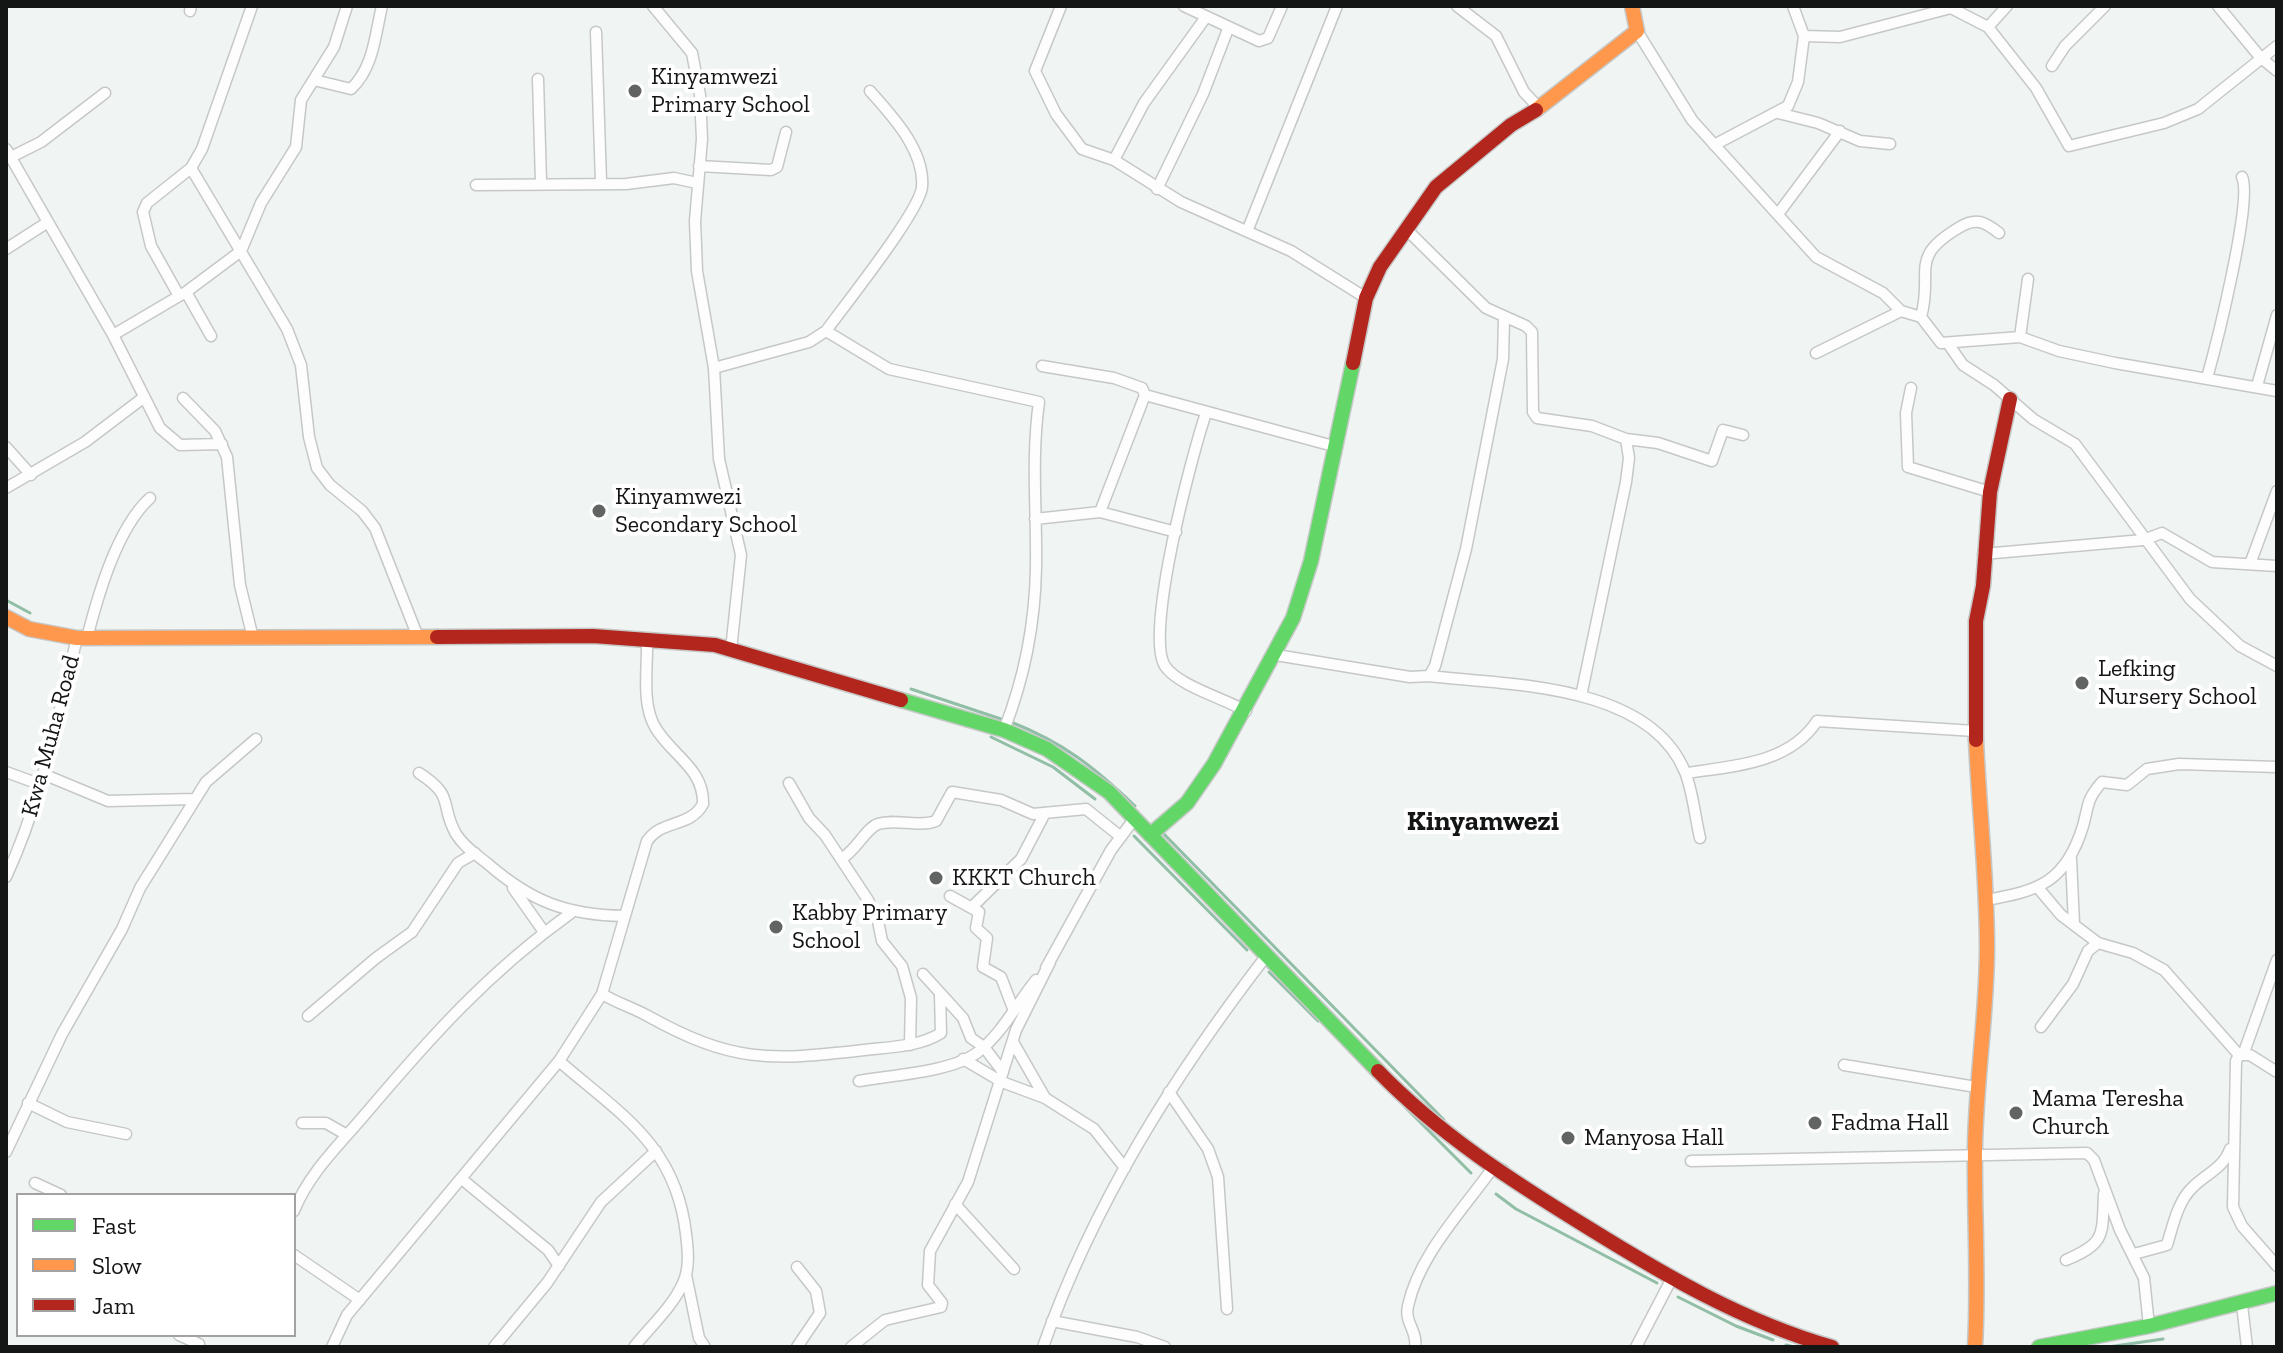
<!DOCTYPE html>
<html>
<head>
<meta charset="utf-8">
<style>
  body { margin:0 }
  #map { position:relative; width:2283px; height:1353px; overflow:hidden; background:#f0f4f2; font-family:"Zilla Slab",serif }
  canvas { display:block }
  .frame { position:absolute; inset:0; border:8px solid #141615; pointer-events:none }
  .legend { position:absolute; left:16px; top:1193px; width:280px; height:144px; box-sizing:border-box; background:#fff; border:2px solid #a1a2a1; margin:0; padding:10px 14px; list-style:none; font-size:24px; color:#141615 }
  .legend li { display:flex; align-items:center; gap:16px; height:40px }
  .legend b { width:40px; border:2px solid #a1a2a1 }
</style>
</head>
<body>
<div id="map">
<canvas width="2283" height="1353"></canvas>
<div class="frame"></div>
<ul class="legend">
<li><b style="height:10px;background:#63d668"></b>Fast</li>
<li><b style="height:10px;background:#ff974d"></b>Slow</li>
<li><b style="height:10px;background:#b3261e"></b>Jam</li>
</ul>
</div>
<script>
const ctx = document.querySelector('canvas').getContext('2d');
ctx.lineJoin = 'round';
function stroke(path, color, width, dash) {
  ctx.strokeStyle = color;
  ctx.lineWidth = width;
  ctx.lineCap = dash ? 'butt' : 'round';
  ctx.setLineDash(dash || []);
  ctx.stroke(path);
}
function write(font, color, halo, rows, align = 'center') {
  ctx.font = font + ' "Zilla Slab",serif';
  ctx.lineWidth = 8;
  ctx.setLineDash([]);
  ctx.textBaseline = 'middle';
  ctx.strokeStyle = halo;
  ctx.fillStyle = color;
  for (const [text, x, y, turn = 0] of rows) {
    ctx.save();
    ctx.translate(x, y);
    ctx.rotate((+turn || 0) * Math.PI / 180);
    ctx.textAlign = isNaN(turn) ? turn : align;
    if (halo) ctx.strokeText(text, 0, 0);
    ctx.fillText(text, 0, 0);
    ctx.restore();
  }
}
const stream = new Path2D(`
  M6 600 30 613
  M911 689 1001 719
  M1011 722C1064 743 1094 767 1135 806
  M991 737 1053 767 1095 799
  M1161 831 1444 1120
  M1134 836 1247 950
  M1269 972 1318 1021
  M1406 1108 1471 1173
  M1490 1157 1507 1167
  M1496 1194 1516 1209 1657 1283
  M1678 1297 1736 1326 1773 1340
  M1786 1345 1794 1347
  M2108 1347 2163 1339`);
const street = new Path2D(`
  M653 6 692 53 700 95 702 139 695 221 697 271 714 368 719 459 741 555 731 650
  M1061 6 1035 71 1056 114 1082 149 1114 160 1181 202 1291 251 1366 298
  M1184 6 1259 41 1268 38 1282 6
  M1457 6 1496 36 1524 92 1539 108
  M1793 6 1804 36
  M2218 6 2260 57 2277 71
  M190 11 191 6
  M1988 27 2036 88 2069 146 2164 123 2198 109 2277 46
  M1637 31 1692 120 1816 257 1883 293 1901 311 1921 317 1941 343 2020 337 2059 351 2115 363 2277 391
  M596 32 601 182
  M2052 66 2065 46 2105 6
  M538 79 541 182
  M314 80 351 89C374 67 375 35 382 6
  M1778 113 1818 123 1860 141 1890 144
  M1714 145 1788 106 1798 82 1804 36 1840 37 1951 8 1988 27 2007 6
  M6 149 113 335 160 428 180 445 222 444
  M11 157 41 142 105 93
  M1114 160 1144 103 1206 17
  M699 166 771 170 777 167 786 132
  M191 168 287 329 301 365 309 437 317 468 330 485 362 511 375 528 418 637
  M476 185 626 184 674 178 697 183
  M1157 189 1203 94 1228 29
  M1778 214 1840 131
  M1248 229 1337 6
  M1407 230 1486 308 1526 326 1532 332 1533 412 1537 418 1592 426 1626 439 1629 458 1626 482 1581 696
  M6 249 48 222
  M186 292 211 336
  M179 296 151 246 143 212 147 203 191 168 202 149 252 6
  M1921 317C1934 270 1907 258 1960 227 1976 217 1985 222 1999 233
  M826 331 889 369 1039 402C1031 459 1037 512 1036 568 1035 622 1024 679 1004 730
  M113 335 186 292 241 251 261 203 296 147 301 100 334 47 347 6
  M2020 337 2028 279
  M1949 345 1963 365 1994 385 2033 419 2075 444 2190 599 2240 646 2277 666
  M1816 353 1901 311
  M1042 366 1114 378 1142 388 1145 395 1100 512
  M714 368 809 342 826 331C844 306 920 211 922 187 925 150 892 116 870 91
  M2207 378C2216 346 2253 200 2242 177
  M2257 386 2277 315
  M1911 388 1906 413 1908 467 1990 492
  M1145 395 1337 447
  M183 398 215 431 227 457 240 585 253 638
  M1206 413C1192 455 1144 634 1165 666 1177 685 1225 699 1246 711
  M1626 439 1658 443 1712 461 1723 430 1743 435
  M6 447 31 475
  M6 488 85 442 143 398
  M1035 519 1100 512 1176 532
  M1983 554 2143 540 2162 533 2212 562 2277 566
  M2250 564 2277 491
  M87 638C98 595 117 528 150 498
  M1276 655 1410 677 1429 676 1435 666 1466 549 1503 359 1504 318
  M1429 676C1507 685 1649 683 1685 772 1693 792 1695 817 1700 838
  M6 772 39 784
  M419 773C456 797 439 804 456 834 464 847 477 855 488 864 532 902 567 915 624 916
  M1686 773C1733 766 1789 764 1817 721L1975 731
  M43 774 108 801 194 799
  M789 783 809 818 825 835 868 900 878 921 882 941 902 966 911 998 910 1045
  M841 859C856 851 866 828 878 824 896 818 918 828 936 821L952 792 1001 800 1033 814 1086 809 1121 837
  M2071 859 2074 924
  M6 877C41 802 57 719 77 638
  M513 888 544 932
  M2039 889 2061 915 2098 943
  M950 896 979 912 976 928 987 938 983 967 1001 977 1014 1011
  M1986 900C2039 891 2066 882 2083 826 2089 805 2086 800 2102 782L2127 785 2147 769 2179 764 2277 767
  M972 907 1021 859 1044 815
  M1046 968 1111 850 1135 818
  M923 974 963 1018 971 1038 984 1047 1003 1072
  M602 994C617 1003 631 1007 646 1015 732 1063 769 1061 864 1050 889 1047 919 1047 941 1033L940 995
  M308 1016 376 958 412 932 458 863 475 853
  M2041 1027 2073 984 2088 951 2098 943 2133 953 2164 970 2239 1055
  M1013 1042 1044 1096
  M2243 1055 2277 960
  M963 1059 1002 1082 1045 1098 1094 1129 1125 1168
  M559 1061C620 1114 676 1145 686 1234 688 1250 690 1268 683 1283 673 1306 650 1327 634 1347
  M1844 1065 1976 1087
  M2277 1072 2250 1055H2239L2236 1061 2233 1207 2242 1226 2277 1266
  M859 1081C892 1075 953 1072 978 1052 1001 1035 1018 1002 1036 980
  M1169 1092 1208 1149 1218 1177 1227 1309
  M28 1103 67 1122 126 1134
  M302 1123H326L347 1135
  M6 1152 62 1034 122 929 140 888 206 782 256 739
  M1691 1161 2087 1153 2094 1160 2120 1230 2144 1278 2149 1326
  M463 1180 548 1250 559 1266
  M35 1183 61 1195
  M955 1204 1014 1269
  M294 1211C308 1175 337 1147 362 1118 428 1040 487 973 571 913
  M2134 1254 2167 1245C2173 1225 2178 1200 2194 1186 2208 1173 2224 1167 2230 1149
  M294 1255 360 1300
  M2066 1260C2106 1243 2102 1236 2104 1194
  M797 1267 816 1291 820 1313 797 1347
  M686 1275 699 1338 705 1347
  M2242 1305 2247 1347
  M1052 1321 1137 1337 1165 1347
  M179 1335 199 1344
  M332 1347 347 1315 559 1061 602 994 647 841C662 819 690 828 703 804 704 768 671 755 655 727 641 703 648 666 647 639
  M494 1347 547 1283 601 1202 656 1151
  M851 1347 885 1320 941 1307 942 1303 928 1285 930 1251 968 1182 1016 1030 1050 962
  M1043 1347C1093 1204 1175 1074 1267 955
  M1415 1347C1418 1332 1404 1322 1408 1306 1419 1255 1462 1211 1492 1169
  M1636 1347 1671 1280`);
const fast = new Path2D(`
  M901 700 1004 730 1047 749 1109 792 1378 1071
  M1150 835 1187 803 1214 764 1293 618 1311 561 1353 363
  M2039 1347 2149 1326 2277 1293`);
const slow = new Path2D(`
  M1536 110 1637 31 1632 6
  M6 617 29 629 77 638 437 637
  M1975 1347C1979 1280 1974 1214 1975 1147 1976 1080 1987 1014 1987 947 1987 878 1979 809 1976 740`);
const jam = new Path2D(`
  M1353 363 1366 298 1380 267 1436 187 1511 125 1536 110
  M437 637 593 636 715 645 901 700
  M1976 740V621L1983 586 1990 492 2010 399
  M1378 1071C1439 1134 1512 1181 1587 1227 1666 1276 1742 1321 1832 1347`);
const markers = [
  [635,91,8,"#616462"],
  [599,511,8,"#616462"],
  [2082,683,8,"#616462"],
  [936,878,8,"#616462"],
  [776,927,8,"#616462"],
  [2016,1113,8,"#616462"],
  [1815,1123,8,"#616462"],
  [1568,1138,8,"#616462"]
];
const poiNames = [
  ["Kinyamwezi",651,77],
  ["Primary School",651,105],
  ["Kinyamwezi",615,497],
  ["Secondary School",615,525],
  ["Lefking",2098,669],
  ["Nursery School",2098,697],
  ["KKKT Church",952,878],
  ["Kabby Primary",792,913],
  ["School",792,941],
  ["Mama Teresha",2032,1099],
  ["Church",2032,1127],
  ["Fadma Hall",1831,1123],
  ["Manyosa Hall",1584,1138]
];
const streetNames = [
  ["Kwa Muha Road",51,736,-75]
];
const quarterNames = [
  ["Kinyamwezi",1483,822]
];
stroke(stream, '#91bea6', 3);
stroke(street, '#c6c8c7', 13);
stroke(fast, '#c6c8c7', 17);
stroke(slow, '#c6c8c7', 17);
stroke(jam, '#c6c8c7', 17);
stroke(street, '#fdfdfd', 10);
stroke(fast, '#63d668', 14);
stroke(slow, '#ff974d', 14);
stroke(jam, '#b3261e', 14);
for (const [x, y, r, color] of markers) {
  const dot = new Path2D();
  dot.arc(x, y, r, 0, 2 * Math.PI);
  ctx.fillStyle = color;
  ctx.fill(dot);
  stroke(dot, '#fff', 3);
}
write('24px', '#141615', '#fff', poiNames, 'left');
write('24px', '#141615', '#fff', streetNames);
write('bold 28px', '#141615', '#fff', quarterNames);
</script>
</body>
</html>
